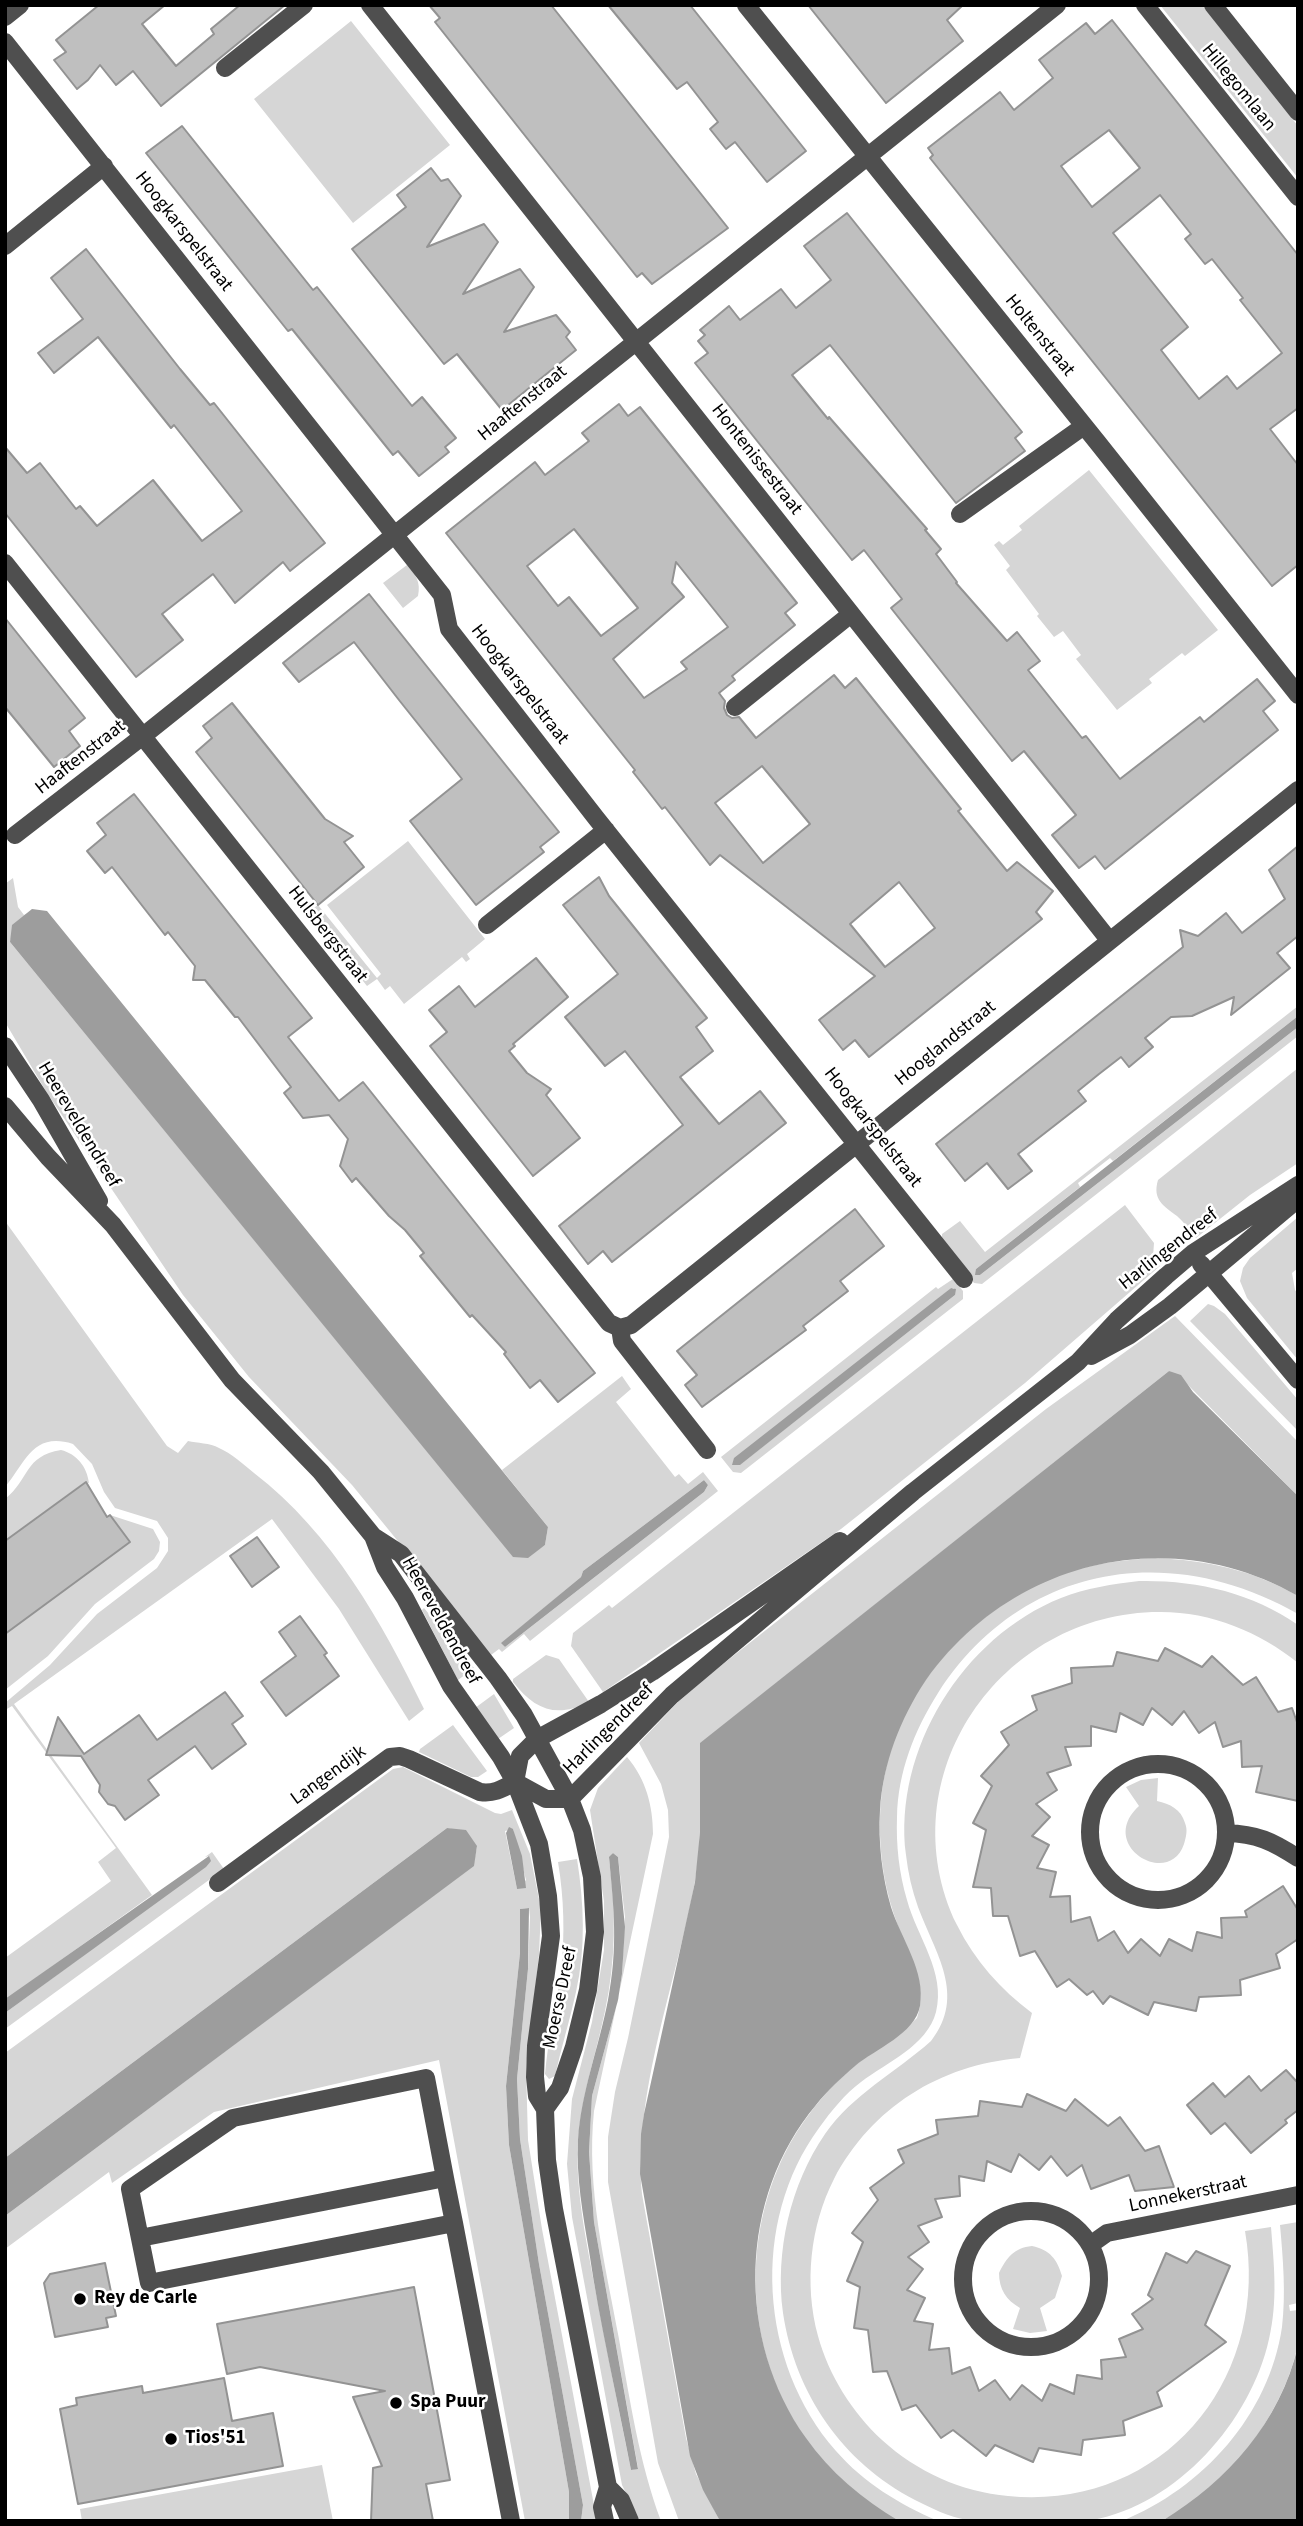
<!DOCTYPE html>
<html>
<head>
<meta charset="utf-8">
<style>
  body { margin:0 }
  #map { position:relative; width:1303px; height:2526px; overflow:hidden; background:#fff; font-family:"Source Sans 3",sans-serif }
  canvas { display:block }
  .frame { position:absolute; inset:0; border:7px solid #000; pointer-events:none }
</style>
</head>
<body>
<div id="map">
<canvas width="1303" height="2526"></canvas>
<div class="frame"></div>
</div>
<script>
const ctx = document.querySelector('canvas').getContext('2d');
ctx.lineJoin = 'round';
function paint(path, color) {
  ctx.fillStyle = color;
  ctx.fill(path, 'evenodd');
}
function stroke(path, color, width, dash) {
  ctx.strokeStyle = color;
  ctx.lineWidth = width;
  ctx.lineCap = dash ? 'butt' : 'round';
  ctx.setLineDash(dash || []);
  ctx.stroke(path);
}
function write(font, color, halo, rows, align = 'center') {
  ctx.font = font + ' "Source Sans 3",sans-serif';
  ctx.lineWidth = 5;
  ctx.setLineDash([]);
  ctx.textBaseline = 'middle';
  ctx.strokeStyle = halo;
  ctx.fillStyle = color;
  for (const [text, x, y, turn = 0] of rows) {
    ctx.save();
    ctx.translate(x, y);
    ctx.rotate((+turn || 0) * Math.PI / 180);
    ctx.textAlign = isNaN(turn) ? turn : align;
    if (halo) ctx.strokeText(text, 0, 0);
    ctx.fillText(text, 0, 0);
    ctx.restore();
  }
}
const green = new Path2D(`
  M1160 5H1202L1298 126V178Z
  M351 21 450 145 353 223 254 99Z
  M1089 470 1218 630 1185 656 1182 653 1149 679 1152 683 1117 710 1076 659 1081 655 1063 631 1054 637 1037 616 1039 614 1006 570 1010 566 994 545 999 541 1003 545 1022 530 1019 526Z
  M407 565C416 575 421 582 418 596L403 608 383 583Z
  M408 841 485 939 467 954 470 959 466 962 462 957 404 1004 390 986 385 990 377 979 367 986 308 912 318 905 377 978 381 974 327 905Z
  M13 878 18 907 24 915 29 913 15 924 10 942 513 1556 530 1555 545 1545 548 1527 502 1470 622 1376 631 1389 616 1402 675 1477 679 1474 688 1484 703 1472 718 1491 530 1641 524 1634 502 1652 499 1649 491 1655 352 1485 249 1377 183 1295 47 1093 5 1022V884ZM704 1480 708 1485 704 1492 505 1647 502 1643 581 1577 583 1571Z
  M1298 1006V1016L1113 1161 1110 1158 1078 1183 1080 1187 976 1269 980 1275 1298 1027V1036L982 1284 974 1283 942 1242V1234L960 1221 985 1252Z
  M1298 1068V1163L1250 1195 1196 1238C1190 1231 1184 1222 1177 1216 1164 1206 1152 1200 1158 1180Z
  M1125 1205 1154 1243 1153 1257 1160 1266 1025 1383 841 1529 603 1692 571 1646 573 1633 609 1605 612 1608Z
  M1298 1217V1268L1292 1273 1295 1290 1298 1294V1360L1247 1298 1240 1281 1243 1268 1250 1258Z
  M5 1221 167 1446 178 1453 188 1441C197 1443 210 1443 219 1448 231 1453 243 1464 254 1473 332 1533 382 1622 424 1709L409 1721 339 1609 272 1519 14 1704 152 1895 5 2000V1958L111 1881 98 1862 116 1848 12 1706 5 1710V1703L50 1665 97 1614 157 1568 168 1551V1538L157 1521 115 1508 104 1492 92 1464 73 1444C32 1431 25 1464 5 1487Z
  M953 1279 963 1291V1299L741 1473 733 1472 721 1457 936 1287 938 1289ZM951 1288H954L955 1295 737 1467Z
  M1208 1304 1214 1306 1225 1314 1298 1400V1431L1190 1321Z
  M1175 1316 1298 1442V1496L1182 1379 1169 1371 701 1743C700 1788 703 1835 695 1881 677 1982 633 2092 642 2194L686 2438 696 2474 720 2521H679L658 2463 608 2182V2137L615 2092 628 2038 669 1837 668 1810 661 1784 639 1743 678 1702 709 1675 1046 1409Z
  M61 1450C77 1454 87 1467 89 1483L85 1482 5 1541V1499C30 1479 24 1456 61 1450Z
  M110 1515 153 1529 160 1542 159 1551 154 1559 95 1604 48 1656 5 1690V1634L130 1542Z
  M1155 1558C1206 1560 1253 1570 1298 1596V1614C1169 1540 1021 1564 938 1693 914 1731 898 1772 897 1817 896 1845 899 1873 907 1900 917 1937 946 1972 936 2012 927 2046 887 2062 861 2082 845 2094 831 2111 819 2128 750 2222 759 2363 836 2451 864 2483 899 2504 938 2521 926 2521 913 2522 901 2521 882 2518 851 2488 837 2475 752 2394 733 2262 783 2157 800 2122 825 2091 854 2066 867 2056 880 2048 893 2039 902 2033 909 2025 917 2018 929 1984 909 1957 898 1926 892 1910 887 1893 884 1875 878 1838 878 1801 887 1764 907 1678 983 1601 1066 1573 1095 1563 1124 1560 1155 1558Z
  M1139 1581C1195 1580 1251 1592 1298 1625V1663C1260 1632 1211 1612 1161 1612 1001 1611 886 1777 957 1925 975 1961 1000 1989 1032 2013L1020 2058C940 2065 872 2107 834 2179 810 2226 804 2284 818 2336 829 2376 852 2412 882 2440 917 2472 962 2492 1008 2496 1162 2511 1271 2380 1245 2231L1271 2227C1274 2265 1278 2301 1269 2339 1251 2421 1177 2505 1092 2520 1072 2524 1049 2521 1030 2521 1010 2521 987 2524 967 2520 949 2517 931 2508 915 2500 842 2462 795 2393 783 2313 775 2252 790 2185 825 2134 853 2094 895 2073 931 2041 967 1995 935 1953 918 1907 912 1890 908 1873 906 1855 893 1750 963 1637 1061 1598 1086 1588 1113 1584 1139 1581Z
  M424 1608 474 1668 458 1680 422 1610Z
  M546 1655 559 1659 589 1702C556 1719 534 1709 513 1682V1679Z
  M494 1694 514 1728 498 1739 475 1708Z
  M453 1725 487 1771 478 1777H471L419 1752 420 1749Z
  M627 1757C646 1779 653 1806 653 1834L594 2111C586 2188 605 2263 619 2339 630 2400 639 2462 661 2521H640L622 2485 572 2217 567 2164 572 2099 592 2022 604 1950V1901L590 1810 598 1788ZM613 1853 618 1857 625 1917 622 1974 618 2000 592 2096 589 2152 594 2222 638 2468 631 2470C619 2411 607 2352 596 2293 587 2244 575 2191 578 2141 581 2096 596 2055 605 2011 616 1960 616 1911 609 1859Z
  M403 1767 495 1813 501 1814 512 1810 530 1854 541 1909 539 1955 526 2067 528 2140 542 2229 597 2521H581L583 2505 539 2264 520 2139 517 2079 528 1969 530 1917 529 1908 520 1909V1953L506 2086 509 2145 569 2492V2521H525L439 2060 214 2112 112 2183 109 2172 5 2249V2216L473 1866 477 1847 466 1832 447 1828 5 2158V2053L393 1769ZM513 1829 526 1880 517 1889 505 1831Z
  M1158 1778 1157 1801C1170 1804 1181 1809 1185 1823 1188 1830 1186 1837 1184 1844 1169 1889 1096 1845 1139 1806L1126 1787 1141 1780Z
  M212 1852 224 1869 5 2029V2013L80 1958 209 1856 205 1857Z
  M577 1859C584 1903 586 1948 576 1992 570 2020 561 2048 555 2076L549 2079 545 2074C548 2039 556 2006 561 1971 565 1935 564 1898 558 1862Z
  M1298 2222V2303L1289 2305 1290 2311 1298 2310C1298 2323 1300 2336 1297 2348 1283 2413 1226 2491 1165 2519 1154 2524 1134 2521 1122 2521 1203 2488 1269 2415 1282 2327 1286 2293 1283 2259 1280 2225Z
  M1032 2246C1050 2250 1057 2259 1062 2276L1055 2298 1040 2308 1047 2331 1030 2333 1013 2329 1020 2308C1006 2300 999 2289 999 2273 1007 2257 1014 2248 1032 2246Z
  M322 2465 333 2521H82L80 2509Z`);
const water = new Path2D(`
  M32 909 47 911 548 1527 545 1545 528 1558 513 1557 10 942 12 925Z
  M1298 1016V1027L980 1275H975L976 1269Z
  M951 1288 956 1289 955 1295 740 1465H732L734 1458Z
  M1169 1371 1181 1375 1193 1392 1298 1496V1596C1169 1522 1011 1560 926 1680 900 1719 883 1763 880 1810 878 1842 882 1876 891 1907 901 1939 926 1971 920 2006 915 2034 875 2049 855 2066 841 2078 827 2091 816 2105 738 2198 736 2340 806 2438 830 2472 862 2499 899 2521H720L703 2490 690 2456 640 2174 641 2134 644 2114 695 1882 700 1832V1743Z
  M704 1480 708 1485 704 1492 505 1647 501 1643 581 1577 583 1571Z
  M509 1827 513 1829 522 1856 526 1888 517 1889 506 1833Z
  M447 1828 466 1830 477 1846 474 1866 5 2216V2158Z
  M613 1853 618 1857 625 1927 622 1974 618 2000 592 2096 589 2152 594 2222 638 2469 631 2470C617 2397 600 2325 589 2251 583 2215 576 2177 578 2140 581 2092 599 2047 608 2000 618 1946 614 1911 609 1857Z
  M209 1856 211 1861 206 1867 5 2013V1999Z
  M529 1908 528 1969 517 2079 520 2139 539 2264 583 2505 581 2521H569V2492L509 2145 506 2086 520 1953V1909Z
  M1298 2346V2521H1162C1228 2481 1280 2422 1298 2346Z`);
const building = new Path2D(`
  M99 5H165L142 24 176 66 214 34 211 29 240 5H285L161 106 133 71 116 85 100 65 88 80 77 89 54 60 66 52 56 40Z
  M429 5H551L728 228 652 284 642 273 637 277 435 22 440 18Z
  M608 5H690L806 151 767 182 735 142 726 149 710 129 718 122 687 82 677 89Z
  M808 5H963L947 20 963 41 886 103Z
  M1112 20 1298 255V408L1270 429 1298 465V565L1272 586 930 158 933 155 928 148 1000 92 1014 110 1053 78 1039 60 1086 23 1095 34ZM1109 130 1140 168 1092 207 1061 166ZM1160 195 1191 234 1185 239 1205 264 1212 259 1243 298 1240 300 1282 353 1237 389 1227 376 1199 399 1161 350 1188 327 1113 233Z
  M182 126 313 290 317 287 412 406 422 397 456 438 445 447 449 452 419 476 398 451 393 455 292 329 288 331 146 153Z
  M431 168 441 181 448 179 461 196 427 247 484 224 498 242 463 294 520 269 534 287 504 332 556 315 570 332 566 337 576 350 502 410 457 354 444 364 352 249 406 207 397 195Z
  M847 213 1022 432 1015 438 1025 451 956 503 830 345 792 375 828 419 829 417 927 529 925 530 941 549 936 554 957 582 956 583 1007 641 1017 632 1040 661 1028 670 1082 738 1086 736 1120 779 1200 717 1204 722 1257 679 1275 701 1263 711 1278 730 1105 869 1095 856 1079 868 1052 835 1076 815 1024 751 1012 761 891 608 902 599 864 550 852 560 695 363 708 353 698 341 705 335 700 330 729 306 740 320 781 289 796 308 831 280 804 246Z
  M86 249 180 369 210 405 214 403 325 543 290 571 283 562 235 603 213 574 162 614 183 640 136 677 5 513V447L27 473 40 463 76 509 80 506 97 526 153 480 202 541 242 511 174 425 171 428 98 337 54 373 38 353 83 319 51 278Z
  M619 404 628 416 640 407 797 603 785 613 795 625 732 676 735 680 719 693 725 701 724 708 727 715 732 718 739 717 756 738 834 675 845 688 856 678 961 809 958 811 1007 871 1017 862 1053 891 1036 912 1042 919 869 1057 855 1040 843 1050 819 1020 875 976 720 855 710 865 665 807 662 809 648 791 633 772 635 770 446 533 535 462 545 475 589 441 582 433ZM574 529 638 608 601 636 569 597 558 606 527 566ZM676 562 728 627 681 662 687 669 644 698 613 659 684 597 672 583ZM762 766 810 824 763 863 715 803ZM899 882 935 928 885 967 850 924Z
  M369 594 559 832 540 847 544 852 476 905 410 821 462 779 399 700 354 642 299 682 283 663Z
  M5 618 85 718 69 731 80 746 54 767 5 707Z
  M232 703 325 819 353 836 344 842 364 867 318 905 196 752 212 738 203 726Z
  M134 794 312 1018 288 1037 339 1101 363 1082 595 1373 558 1402 540 1380 530 1388 504 1354 506 1352 472 1315 470 1317 420 1256 424 1253 405 1230 389 1216 356 1178 352 1182 340 1166 348 1139 329 1115 303 1118 284 1093 291 1087 238 1017H235L205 980H193L195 966 168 932 165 935 112 867 105 873 87 851 106 835 97 823Z
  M1298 846V936L1277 953 1290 968 1231 1015 1234 997 1192 1016 1171 1017 1145 1038 1153 1047 1129 1067 1121 1057 1099 1074 1078 1091 1086 1101 1018 1154 1032 1171 1008 1189 987 1163 965 1181 936 1144 1183 947 1180 930 1198 936 1226 913 1242 933 1285 899 1269 870Z
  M599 877 609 896 707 1018 696 1027 713 1051 680 1077 719 1124 760 1091 786 1123 612 1262 603 1251 588 1264 559 1226 683 1125 625 1051 605 1066 565 1017 618 974 563 905Z
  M536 958 568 997 513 1044 515 1046 509 1051 527 1073 551 1089 546 1095 580 1138 533 1176 430 1046 447 1032 429 1010 459 986 475 1007Z
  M855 1209 884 1246 840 1281 848 1291 803 1326 806 1330 702 1407 685 1385 697 1375 677 1351Z
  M86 1482 107 1517 110 1515 130 1542 5 1634V1541Z
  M257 1537 279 1567 252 1587 230 1556Z
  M300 1616 327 1653 324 1655 339 1676 286 1716 261 1682 296 1656 279 1632Z
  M1165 1648 1202 1667 1212 1656 1243 1685 1256 1677 1278 1712 1292 1708 1298 1725V1801L1256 1792 1262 1766 1242 1767 1241 1741 1223 1747 1215 1722 1199 1733 1184 1711 1172 1725 1152 1708 1143 1725 1120 1713 1116 1732 1091 1726V1746L1065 1747 1071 1765 1047 1773 1057 1790 1036 1804 1050 1817 1032 1836 1049 1845 1037 1868 1056 1872 1050 1897 1070 1896 1071 1922 1090 1917 1098 1941 1114 1931 1128 1953 1141 1939 1160 1956 1169 1939 1192 1951 1197 1932 1222 1938 1221 1918 1247 1917 1245 1911 1283 1886 1298 1910V1939L1276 1954 1280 1968 1240 1980 1241 1995 1199 1997 1196 2011 1154 2002 1148 2015 1110 1996 1103 2004 1093 1991 1087 1995 1069 1979 1057 1987 1035 1951 1020 1956 1008 1916H993L991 1888 973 1887 986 1830 973 1823 992 1786 981 1776 1009 1745 1001 1732 1037 1710 1032 1696 1072 1683 1071 1668 1113 1666 1117 1652 1158 1661Z
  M225 1692 243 1716 232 1724 246 1744 212 1769 195 1746 148 1780 159 1795 125 1820 115 1806 108 1804 99 1792 100 1785 81 1756 46 1755 58 1717 84 1754 139 1715 157 1740Z
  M1286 2070 1298 2083V2110L1285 2120 1287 2123 1251 2153 1225 2123 1211 2134 1187 2105 1213 2083 1225 2097 1249 2076 1261 2091Z
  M1027 2094 1066 2111 1075 2099 1108 2126 1120 2117 1145 2151 1159 2146 1174 2187 1135 2191 1129 2175 1091 2189 1082 2165 1067 2176 1051 2156 1039 2170 1019 2154 1011 2172 987 2161 984 2181 959 2176 960 2196 935 2199 942 2217 918 2226 929 2242 908 2257 923 2269 907 2290 925 2298 914 2321 933 2324 929 2350 949 2348 952 2374 970 2367 979 2391 995 2380 1010 2400 1022 2385 1042 2401 1050 2384 1074 2394 1077 2375 1102 2379 1101 2360 1126 2357 1119 2339 1143 2329 1132 2314 1153 2299 1148 2295 1166 2253 1187 2263 1196 2251 1230 2266 1205 2325 1226 2342 1157 2392 1162 2406 1123 2421 1125 2435 1083 2440 1081 2455 1039 2448 1033 2462 995 2445 986 2456 953 2430 941 2438 916 2405 902 2410 887 2371 873 2372 868 2330 854 2328 860 2287 847 2281 863 2242 852 2233 878 2200 870 2188 904 2163 898 2150 938 2134 936 2120 978 2116 980 2101 1022 2107Z
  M105 2263 116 2316 106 2318 108 2327 55 2337 44 2283 50 2274Z
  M414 2287 450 2480 426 2484 433 2521H371L373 2468 382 2466 353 2397 385 2391 260 2367 227 2374 217 2324Z
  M224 2378 232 2421 273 2413 283 2466 78 2504 60 2409 77 2405 76 2398 142 2386 143 2393Z`);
const minor = new Path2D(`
  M370 5 1109 940
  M746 5 1098 443 1298 695
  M1145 5 1298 197
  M1213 5 1298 112
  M5 17 20 5
  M5 42 442 595 449 629 596 818 964 1279
  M225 68 304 5
  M5 246 104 166
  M960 514 1084 426
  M5 563 609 1323 620 1328
  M735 707 851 614
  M15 835 143 736 1057 5
  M487 925 606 830
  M5 1046 41 1100 99 1201
  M5 1106 48 1157 113 1225 232 1380 321 1472 373 1536 385 1567 405 1598 451 1686 501 1757 515 1782 539 1844 548 1896 551 1936 536 2046 535 2077 537 2096 545 2109
  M1201 1264 1298 1380
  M620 1328 631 1325 1298 790
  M620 1328 622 1341 707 1450
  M1091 1356 1130 1335 1170 1306 1298 1199
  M373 1536 401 1554 498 1678 524 1715 570 1799 582 1830 592 1877 595 1932 588 1990 574 2047 560 2088 545 2109 547 2160 554 2209 608 2487 602 2507 605 2521
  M1090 1832a68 68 0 1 1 136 0a68 68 0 1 1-136 0Z
  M515 1782 546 1799H570L672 1695 913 1492 1078 1362 1117 1320 1166 1276 1193 1253 1298 1185
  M515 1782 520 1756 537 1739 601 1704 652 1672 840 1541
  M1226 1833C1257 1834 1272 1841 1298 1858
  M218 1883 390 1757 400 1756 409 1759 480 1792C494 1794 502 1789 515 1782
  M445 2178 426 2078 233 2118 130 2189 149 2283 454 2223 511 2521
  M963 2279a68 68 0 1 1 136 0a68 68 0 1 1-136 0Z
  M140 2238 445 2178 454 2223
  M1090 2245 1107 2233 1298 2195
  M608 2487 621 2500 630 2521`);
const markers = [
  [80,2299,7,"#000"],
  [396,2403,7,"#000"],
  [171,2439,7,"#000"]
];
const streetNames = [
  ["Hillegomlaan",1238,88,51],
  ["Hoogkarspelstraat",183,232,52],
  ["Holtenstraat",1039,336,51],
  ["Haaftenstraat",523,404,-39],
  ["Hontenissestraat",756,460,52],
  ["Hoogkarspelstraat",519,685,52],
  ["Haaftenstraat",81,758,-38],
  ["Hulsbergstraat",327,935,52],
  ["Hooglandstraat",946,1044,-39],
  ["Heereveldendreef",78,1125,59],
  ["Hoogkarspelstraat",872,1128,52],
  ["Harlingendreef",1169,1250,-38],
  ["Heereveldendreef",440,1621,61],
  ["Harlingendreef",609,1730,-45],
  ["Langendijk",329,1776,-36],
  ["Moerse Dreef",561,1998,-78],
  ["Lonnekerstraat",1188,2195,-12]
];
const poiNames = [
  ["Rey de Carle",94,2299],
  ["Spa Puur",410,2403],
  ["Tios'51",185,2439]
];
paint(green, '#d6d6d6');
paint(water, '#9d9d9d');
paint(building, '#bfbfbf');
stroke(building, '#939393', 2);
stroke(minor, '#4f4f4f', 18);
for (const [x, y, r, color] of markers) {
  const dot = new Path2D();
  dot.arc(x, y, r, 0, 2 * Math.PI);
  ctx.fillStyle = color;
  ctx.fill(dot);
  stroke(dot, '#fff', 2.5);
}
write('19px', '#000', '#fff', streetNames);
write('bold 19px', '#000', '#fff', poiNames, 'left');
</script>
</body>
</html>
